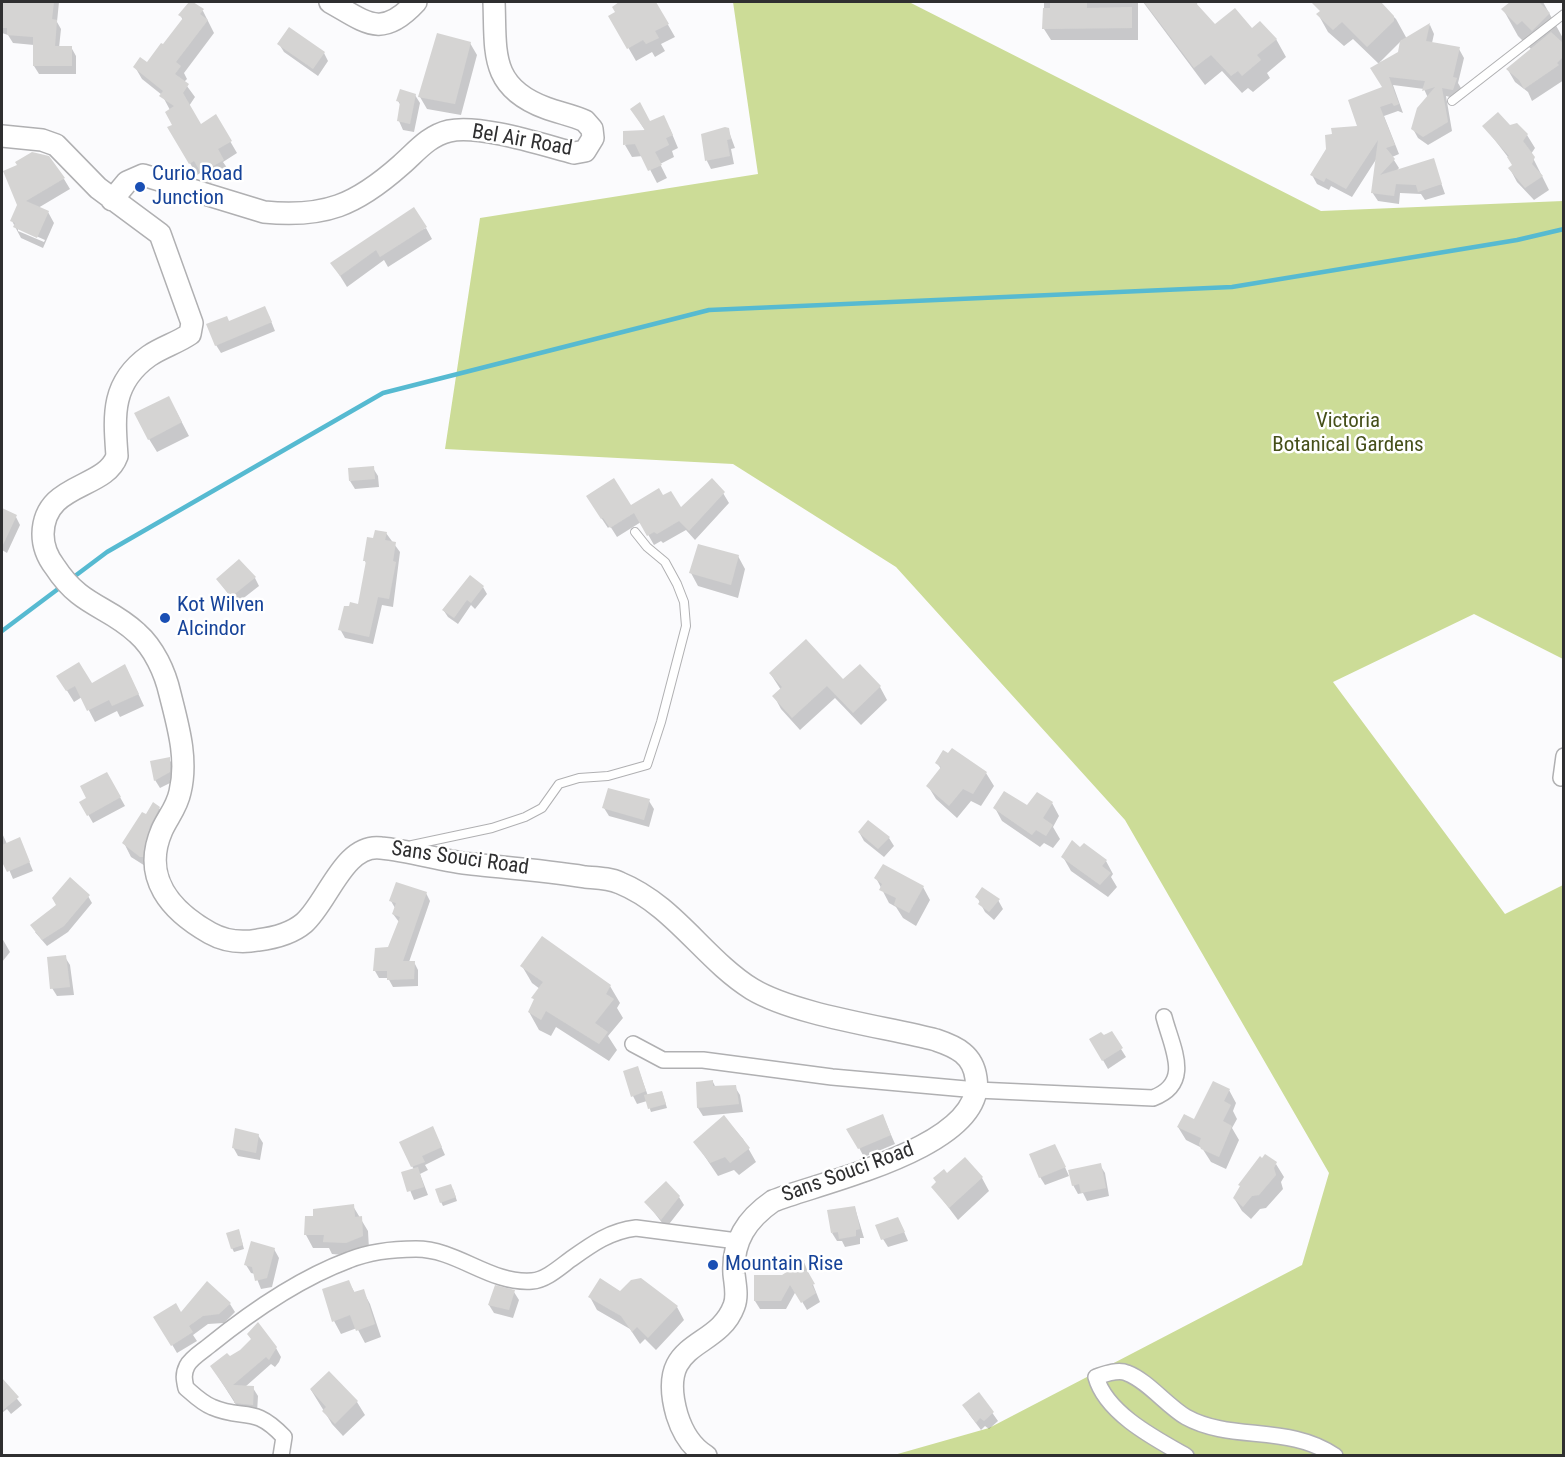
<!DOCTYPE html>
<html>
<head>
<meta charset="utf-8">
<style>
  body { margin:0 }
  #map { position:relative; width:1565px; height:1457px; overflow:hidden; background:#fbfbfd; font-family:"Roboto Condensed",sans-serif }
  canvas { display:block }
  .frame { position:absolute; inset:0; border:3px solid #2f2f30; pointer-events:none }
</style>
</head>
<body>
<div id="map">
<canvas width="1565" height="1457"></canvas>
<div class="frame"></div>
</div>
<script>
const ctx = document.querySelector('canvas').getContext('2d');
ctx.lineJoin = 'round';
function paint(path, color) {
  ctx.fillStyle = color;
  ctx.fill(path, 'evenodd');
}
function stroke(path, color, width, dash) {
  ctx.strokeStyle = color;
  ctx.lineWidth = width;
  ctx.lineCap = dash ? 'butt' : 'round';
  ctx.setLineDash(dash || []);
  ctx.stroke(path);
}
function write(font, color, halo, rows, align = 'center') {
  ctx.font = font + ' "Roboto Condensed",sans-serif';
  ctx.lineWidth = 5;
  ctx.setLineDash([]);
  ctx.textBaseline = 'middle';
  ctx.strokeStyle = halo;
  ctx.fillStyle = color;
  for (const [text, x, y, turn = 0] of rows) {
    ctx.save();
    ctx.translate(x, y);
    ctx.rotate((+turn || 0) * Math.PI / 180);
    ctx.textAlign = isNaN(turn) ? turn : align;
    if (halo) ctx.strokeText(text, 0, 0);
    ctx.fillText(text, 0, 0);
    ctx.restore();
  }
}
const green = new Path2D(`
  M733 2H909L1321 211 1563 201V659L1474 614 1333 682 1505 914 1563 885V1455H894L989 1428 1302 1265 1329 1173 1125 820 896 567 733 464 445 449 480 218 758 174Z`);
const shadow = new Path2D(`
  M2 2H59L57 22 61 29 59 48 71 47 76 56V74H39L34 66V45L13 43 8 35 2 33Z
  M191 2 203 11 214 33 184 73 187 79 184 82 195 97 189 106 200 126 216 117 237 153 223 162 230 172 209 184 202 172 197 175 169 128 174 125 170 110 162 95 142 79 135 67 148 64 163 47 183 20 180 15Z
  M621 2H655L675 37 661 44 665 51 655 57 652 52 636 61 610 16 617 13 614 7Z
  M1044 2H1138V40H1051L1044 29Z
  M1143 2H1199L1195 5 1214 26 1252 30 1276 39 1286 57 1267 73 1270 78 1253 92 1248 88 1242 93 1222 71 1205 85Z
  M1321 2H1379L1396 19 1407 39 1430 25 1434 34 1432 43 1459 49 1464 58 1458 83 1461 88 1458 99 1446 96 1452 131 1428 145 1418 138 1413 129 1428 98 1424 89 1393 85 1403 113 1398 111 1384 116 1399 154 1392 157 1399 168 1396 172 1433 160 1445 194 1425 200 1421 194 1400 193 1399 204 1378 201 1372 192 1377 158 1352 197 1331 186 1329 190 1317 184 1312 175 1359 127 1384 88 1379 64 1353 39 1344 46 1328 32 1318 14 1321 12ZM1402 40 1399 53 1379 63Z
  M1512 2H1543L1564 40V80L1532 101 1528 92 1515 82 1508 70 1532 50 1518 36 1503 9Z
  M470 43 477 55 461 115 427 109 420 97Z
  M279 44 324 53 328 61 318 76 284 52Z
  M415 95 420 103 414 132 403 130 399 121 401 106 398 101Z
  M632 110 650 123 670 129 678 148 672 151 674 157 660 164 667 178 657 183 643 156 632 157 625 145 646 132Z
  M1484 126 1510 127 1527 135 1535 148 1531 154 1549 190 1534 200 1517 182 1510 169 1514 166 1511 161Z
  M728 129 735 148 731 149 734 164 711 169 707 161 703 135Z
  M19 165 64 179 70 189 38 208 48 212 54 223 43 248 21 238 12 221 19 205ZM18 228 45 240 44 242 18 231Z
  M426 228 432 239 388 267 384 260 347 287 332 263Z
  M269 316 275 331 221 353 216 345 229 323Z
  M176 411 189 436 157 452 149 439Z
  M373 468 378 476 379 487 355 489 350 481Z
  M723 493 729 503 695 540 686 530 663 543 661 541 654 545 641 522 617 537 610 526 608 528 594 507H631L663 497 681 510Z
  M2 510 16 517 20 525 7 553 2 550Z
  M386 533 400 552 393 607 382 605 373 644 345 638 340 629 359 606 367 565 365 561 374 540Z
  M738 556 745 569 738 598 698 586 691 573Z
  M255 578 259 586 236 604 218 580Z
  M483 587 487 594 475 609 471 605 458 624 448 617 444 611Z
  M770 673 880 687 887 700 861 725 835 698 800 730 781 709 774 696 781 690Z
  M58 676 92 685 131 678 144 706 120 717 117 711 95 722 82 697 74 702Z
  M169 759 174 767V781L160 788 155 780Z
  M937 763 986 773 994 786 981 806 971 801 957 818 936 799 928 786 941 769Z
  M107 774 125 806 93 823 81 802 88 799Z
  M649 801 654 809 649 827 609 816 604 808Z
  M1052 803 1059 816 1053 827 1060 839 1053 848 1044 843 1040 847 1002 821 995 808Z
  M159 808 167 821 150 869 131 857 124 843 147 816Z
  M859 832 889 838 894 846 884 857 864 841Z
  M2 833 7 844 20 839 33 871 13 879 2 853Z
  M1081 849 1106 861 1113 874 1111 877 1117 887 1108 897 1071 871 1063 857Z
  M876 878 923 887 930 900 916 926 903 918 896 907 889 903Z
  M426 893 430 901 409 962H414L418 970V986L393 987 388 978H379L375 971 389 948 399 922 393 914 395 908 391 901Z
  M88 896 92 903 68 932 47 946 35 932Z
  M977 897 998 900 1003 909 994 920 985 912Z
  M2 938 10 952 2 962Z
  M65 957 70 965 74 995 57 996 52 988Z
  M522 966 610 986 620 1003 617 1008 623 1018 608 1036 617 1050 609 1061 556 1027 551 1036 539 1030 529 1012 535 1001 533 998 540 989 532 983Z
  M1111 1033 1126 1057 1108 1069 1091 1039Z
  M638 1068 648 1096 662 1092 667 1108 651 1112 647 1101 637 1104 633 1096Z
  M713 1082 716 1088 735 1087 740 1095 743 1112 703 1116 698 1108V1083Z
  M1229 1090 1236 1103 1233 1111 1237 1119 1232 1128 1239 1140 1226 1169 1211 1162 1202 1148 1186 1140 1178 1127 1195 1121Z
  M883 1116 895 1144 864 1157 849 1129Z
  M724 1117 743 1139 756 1162 739 1175 734 1170 718 1176 695 1142Z
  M258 1135 263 1143 260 1160 238 1156 233 1147Z
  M437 1137 445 1155 425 1165 428 1170 420 1174 428 1195 414 1200 403 1173 414 1170 401 1143Z
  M1059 1154 1069 1176 1045 1185 1040 1177Z
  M1276 1164 1284 1177 1281 1182 1283 1189 1266 1208 1260 1209 1251 1219 1242 1211 1234 1198Z
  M1100 1165 1105 1173 1109 1196 1087 1201 1083 1193 1078 1194 1073 1185Z
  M947 1175 982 1178 989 1191 958 1220 933 1187Z
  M453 1189 457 1201 443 1206 441 1202Z
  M679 1197 684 1205 666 1228 646 1202Z
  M353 1206 368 1231 369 1249 354 1256 332 1254 329 1248H313L306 1235 315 1217 314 1210Z
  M855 1208 864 1238H860V1244L845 1247 842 1241H837L832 1233Z
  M902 1227 908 1241 888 1247 883 1239Z
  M239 1231 244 1249 234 1252 232 1248Z
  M274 1249 279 1258 272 1287 261 1289 255 1274 251 1273 246 1265Z
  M804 1262 820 1302 807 1310 796 1291 786 1309H760L755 1301 782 1276Z
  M348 1281 355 1293 363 1291 370 1304 381 1337 365 1343 357 1328 341 1334 334 1321Z
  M514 1292 519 1300 513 1318 494 1313 489 1305Z
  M620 1293 677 1307 684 1320 656 1350 645 1339 640 1344 630 1329 597 1310 590 1297Z
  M230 1304 235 1312 224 1323 208 1324 193 1335 197 1341 177 1353 156 1317 181 1315Z
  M276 1348 281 1357 279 1362 275 1367 271 1364 245 1387 253 1388 258 1396 257 1413 240 1411 217 1375 230 1358Z
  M329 1373 357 1402 365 1415 343 1436 332 1424 311 1390Z
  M5 1384 22 1405 11 1414 7 1409 2 1413V1387Z
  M979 1394 998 1421 989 1429 985 1426 981 1430 969 1414Z`);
const stream = new Path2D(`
  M71 579 107 552 383 393 709 310 1232 287 1517 240 1564 229
  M2 631 62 586`);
const building = new Path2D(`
  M2 2H54L52 19 57 20 55 46H72V66H33V37L7 35V28H2Z
  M189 2H193L204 9 200 14 208 20 176 62 181 66 175 74 189 84 183 93 201 124 216 114 232 141 218 149 224 160 201 173 194 161 189 164 167 127 172 125 165 112 174 106 159 96 163 91 133 67 140 57 147 62 161 43 163 44 183 18 178 15Z
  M619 2H656L669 24 655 31 659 38 646 44 643 40 627 49 608 16 615 12 612 7Z
  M1050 2H1087V8L1132 7V28L1042 29 1043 8H1050Z
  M1144 2H1195L1215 24 1235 8 1252 28 1260 21 1277 39 1257 55 1261 60 1242 76 1238 71 1231 76 1211 55 1194 68Z
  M1311 2H1381L1394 16V21L1367 47 1342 22 1333 30 1316 14 1320 11Z
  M1510 2H1539L1550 13 1532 31 1522 21 1517 25 1501 9Z
  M1430 23 1426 41 1460 47 1453 77 1457 78 1453 90 1442 88 1448 122 1423 137 1411 129 1417 108 1435 87 1422 91 1425 81 1389 77 1399 104 1394 106 1392 103 1380 107 1395 145 1386 148 1395 159 1380 175 1434 158 1442 184 1418 192 1416 185 1396 184 1394 196 1371 193 1378 140 1346 189 1326 178 1324 182 1310 175 1326 149 1325 135 1332 134 1331 128 1357 126 1348 100 1382 87 1370 68 1398 52 1400 41Z
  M289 27 325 52 313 69 277 44Z
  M1551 32 1563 43V57L1557 63 1559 65 1524 89 1519 80 1506 69Z
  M437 33 471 42 455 104 418 97Z
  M400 89 416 94 410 124 397 121 400 102 396 101Z
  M640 102 650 121 664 115 673 135 666 138 669 145 655 152 662 165 648 171 635 144 623 145V131L645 130 630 109Z
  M1498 112 1510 125 1517 123 1528 134 1523 141 1535 157 1532 164 1543 176 1525 188 1508 168 1512 165 1507 157 1509 156 1482 126Z
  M725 127 729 128 731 139 727 140 730 156 705 161 701 134Z
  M32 152 49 156 65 178 26 201 49 211 37 238 13 227 15 223 10 221 17 205 3 171 17 165 15 162Z
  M414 207 427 227 380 257 376 250 340 276 330 263Z
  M265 306 272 322 215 346 206 324 227 316 229 321Z
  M169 396 182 422 148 440 134 413Z
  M374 466 375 479 349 481 348 468Z
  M614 478 631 505 659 488 663 495 671 491 681 507 712 478 725 492 689 531 679 521 657 534 654 532 647 536 634 513 610 528 603 518 601 519 586 496Z
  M2 508 17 515 2 547Z
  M375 530 387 532 385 540 396 542 393 561 396 562 389 599 378 597 369 637 338 630 344 606H349L350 602 358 604 366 561H363L367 537 373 538Z
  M698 544 739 555 731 585 689 573Z
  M239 559 256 577 231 597 216 579Z
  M470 575 484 586 471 603 467 600 454 618 442 610Z
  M806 639 843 679 860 664 881 686 853 713 827 686 792 718 772 696 782 687 769 673Z
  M79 662 92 683 125 664 139 694 112 706 109 700 87 711 75 686 66 691 56 676Z
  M952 748 987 772 973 794 963 789 949 806 926 786 941 767 935 763 943 750 948 753Z
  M170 757V772L154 781 150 761Z
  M107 772 121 797 87 816 79 802 86 798 80 786Z
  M608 788 650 799 644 820 602 808Z
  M1004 791 1027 805 1037 792 1053 802 1043 818 1053 825 1046 836 1036 830 1032 835 993 808Z
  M153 802 160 807 150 826 143 857H140L122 843 142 812 146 814Z
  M868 820 890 837 878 849 858 832Z
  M20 837 30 862 7 872 2 862V845Z
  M1072 840 1080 847 1084 843 1107 860 1102 866 1111 873 1100 885 1061 857Z
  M883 864 924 886 909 913 894 905 896 898 879 890 882 884 874 878Z
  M70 877 90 895 64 926 42 940 30 925 56 905 52 898Z
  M396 882 427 892 403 961H415L414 979 387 980V971H373L375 948 388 947 400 917 392 914 396 903 389 901Z
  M982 887 1000 899 989 912 978 904 980 901 975 897Z
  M542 936 611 985 606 994 614 999 595 1023 608 1032 599 1044 546 1011 541 1020 528 1012 534 999 531 998 543 982 520 966Z
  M66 955 70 987 50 989 47 957Z
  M1112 1031 1123 1048 1102 1061 1089 1039 1101 1032 1104 1035Z
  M638 1066 646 1091 631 1097 623 1071Z
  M713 1080V1086L736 1085 739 1104 697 1108 696 1082Z
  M1213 1081 1230 1089 1224 1101 1231 1105 1223 1121 1232 1126 1219 1157 1201 1149 1199 1144 1201 1138 1177 1127 1184 1114 1194 1119Z
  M662 1091 666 1104 648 1109 644 1095Z
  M883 1114 891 1135 858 1149 846 1129Z
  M724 1115 750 1148 730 1163 725 1157 710 1163 693 1142Z
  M433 1126 442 1147 422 1156 425 1162 411 1167 399 1142Z
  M235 1128 259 1134 256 1153 232 1148Z
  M1055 1144 1066 1167 1039 1178 1029 1154Z
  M1265 1154 1277 1162 1274 1168 1276 1175 1259 1195 1252 1196 1243 1207 1233 1198 1240 1186 1238 1185 1260 1156 1262 1158Z
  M965 1157 983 1177 949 1208 931 1187 936 1182 933 1178 944 1169 947 1173Z
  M1101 1163 1106 1188 1081 1193 1079 1184 1072 1186 1068 1170Z
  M418 1167 424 1187 407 1192 401 1172Z
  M666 1181 680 1196 661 1220 644 1202Z
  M451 1184 456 1197 440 1203 435 1189Z
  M354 1204 355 1217 362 1216 363 1236 346 1243 323 1242 324 1235H304L305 1216H313V1209Z
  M855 1206 860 1229 856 1230V1236L839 1239 838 1232 831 1233 827 1210Z
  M898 1217 905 1232 881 1240 875 1225Z
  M239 1229 243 1245 231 1249 226 1233Z
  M251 1241 275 1248 267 1278 255 1281 252 1267 244 1265Z
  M805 1260 800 1269 802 1272 807 1270 815 1284 812 1285 816 1293 801 1303 790 1285 781 1301H754V1275H782Z
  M600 1278 620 1291 631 1280 641 1278 678 1306 648 1338 637 1327 632 1332 621 1316 588 1297Z
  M349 1280 354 1292 364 1289 375 1324 356 1331 350 1315 332 1322 322 1289Z
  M207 1281 231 1303 219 1314 203 1316 189 1326 193 1332 171 1346 153 1317 176 1303 181 1312Z
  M495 1285 515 1290 509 1310 488 1305Z
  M258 1322 277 1347 269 1360 266 1357 233 1385 254 1386 253 1405 234 1403V1400L210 1366 227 1353 230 1356 240 1350 251 1339 247 1334Z
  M329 1371 358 1401 335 1424 322 1411 326 1407 310 1389Z
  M2 1378 19 1397 2 1411Z
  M979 1392 994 1412 984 1421 980 1418 976 1423 962 1405Z`);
const service = new Path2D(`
  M1452 101 1564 14
  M412 845 492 828 525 817 542 808 559 784 579 778 608 776 647 765 661 722 686 626 684 602 677 584 665 562 647 547 635 532`);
const minor = new Path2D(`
  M1561 778 1564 756
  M633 1044 663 1060H703L832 1077 977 1090 1153 1098C1193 1083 1172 1048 1164 1017
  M281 1456 284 1437C253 1404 244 1421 212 1407 202 1403 194 1395 186 1388 184 1379 183 1374 187 1366 191 1358 203 1351 210 1345 252 1311 298 1279 349 1260 369 1252 394 1249 416 1249 458 1249 489 1284 532 1281 546 1280 560 1267 571 1259 592 1244 610 1231 636 1228L737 1241
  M1186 1456C1154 1438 1106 1413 1096 1377 1105 1374 1118 1369 1127 1373 1148 1381 1167 1406 1186 1417 1231 1442 1289 1424 1335 1456`);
const secondary = new Path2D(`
  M330 2C367 23 382 39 416 2
  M2 136 42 140 56 145 98 188 160 234 192 323 190 334C177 343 162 347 149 356 111 383 114 415 117 456 105 490 44 482 43 534 43 547 48 558 55 567 81 607 107 605 137 633 154 648 165 672 170 694 178 726 188 759 180 792 177 807 168 817 162 830 141 878 171 911 210 933 226 942 241 943 258 940 274 938 291 934 304 923 328 902 344 843 381 848 412 851 442 861 472 864 510 868 548 871 585 877 597 878 610 878 620 883 674 905 704 959 752 989 795 1015 886 1027 936 1040 957 1047 973 1055 976 1078 986 1147 821 1182 773 1201 747 1219 732 1241 734 1274 735 1284 738 1296 734 1306 717 1352 655 1338 677 1415 682 1431 691 1447 706 1456
  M112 200 127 182 143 175 264 212C325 218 356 205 401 165 416 152 428 136 449 131 479 124 543 145 574 153L585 151 593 138 592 129 585 121C572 115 559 113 546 108 489 87 496 52 494 2`);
const markers = [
  [140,187,6,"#1a4fb4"],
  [165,618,6,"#1a4fb4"],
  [713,1265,6,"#1a4fb4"]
];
const streetNames = [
  ["Bel Air Road",522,141,10],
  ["Sans Souci Road",460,859,8],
  ["Sans Souci Road",848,1173,-20]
];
const transitNames = [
  ["Curio Road",152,175],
  ["Junction",152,199],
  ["Kot Wilven",177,606],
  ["Alcindor",177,630],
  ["Mountain Rise",725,1265]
];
const parkNames = [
  ["Victoria",1348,422],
  ["Botanical Gardens",1348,446]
];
paint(green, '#ccdc97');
paint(shadow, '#0003');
stroke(stream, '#56bad1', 4.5);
paint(building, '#d5d4d3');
stroke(service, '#b0b0b2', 10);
stroke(minor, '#b0b0b2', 18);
stroke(secondary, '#b0b0b2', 24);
stroke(service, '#fff', 8);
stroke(minor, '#fff', 15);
stroke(secondary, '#fff', 21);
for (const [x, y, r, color] of markers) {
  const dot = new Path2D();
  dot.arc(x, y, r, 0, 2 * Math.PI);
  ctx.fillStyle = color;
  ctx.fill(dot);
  stroke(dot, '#fff', 2);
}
write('21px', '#2f2f30', '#fff', streetNames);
write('21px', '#164399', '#fff', transitNames, 'left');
write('21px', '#46501a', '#fff', parkNames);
</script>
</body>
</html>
